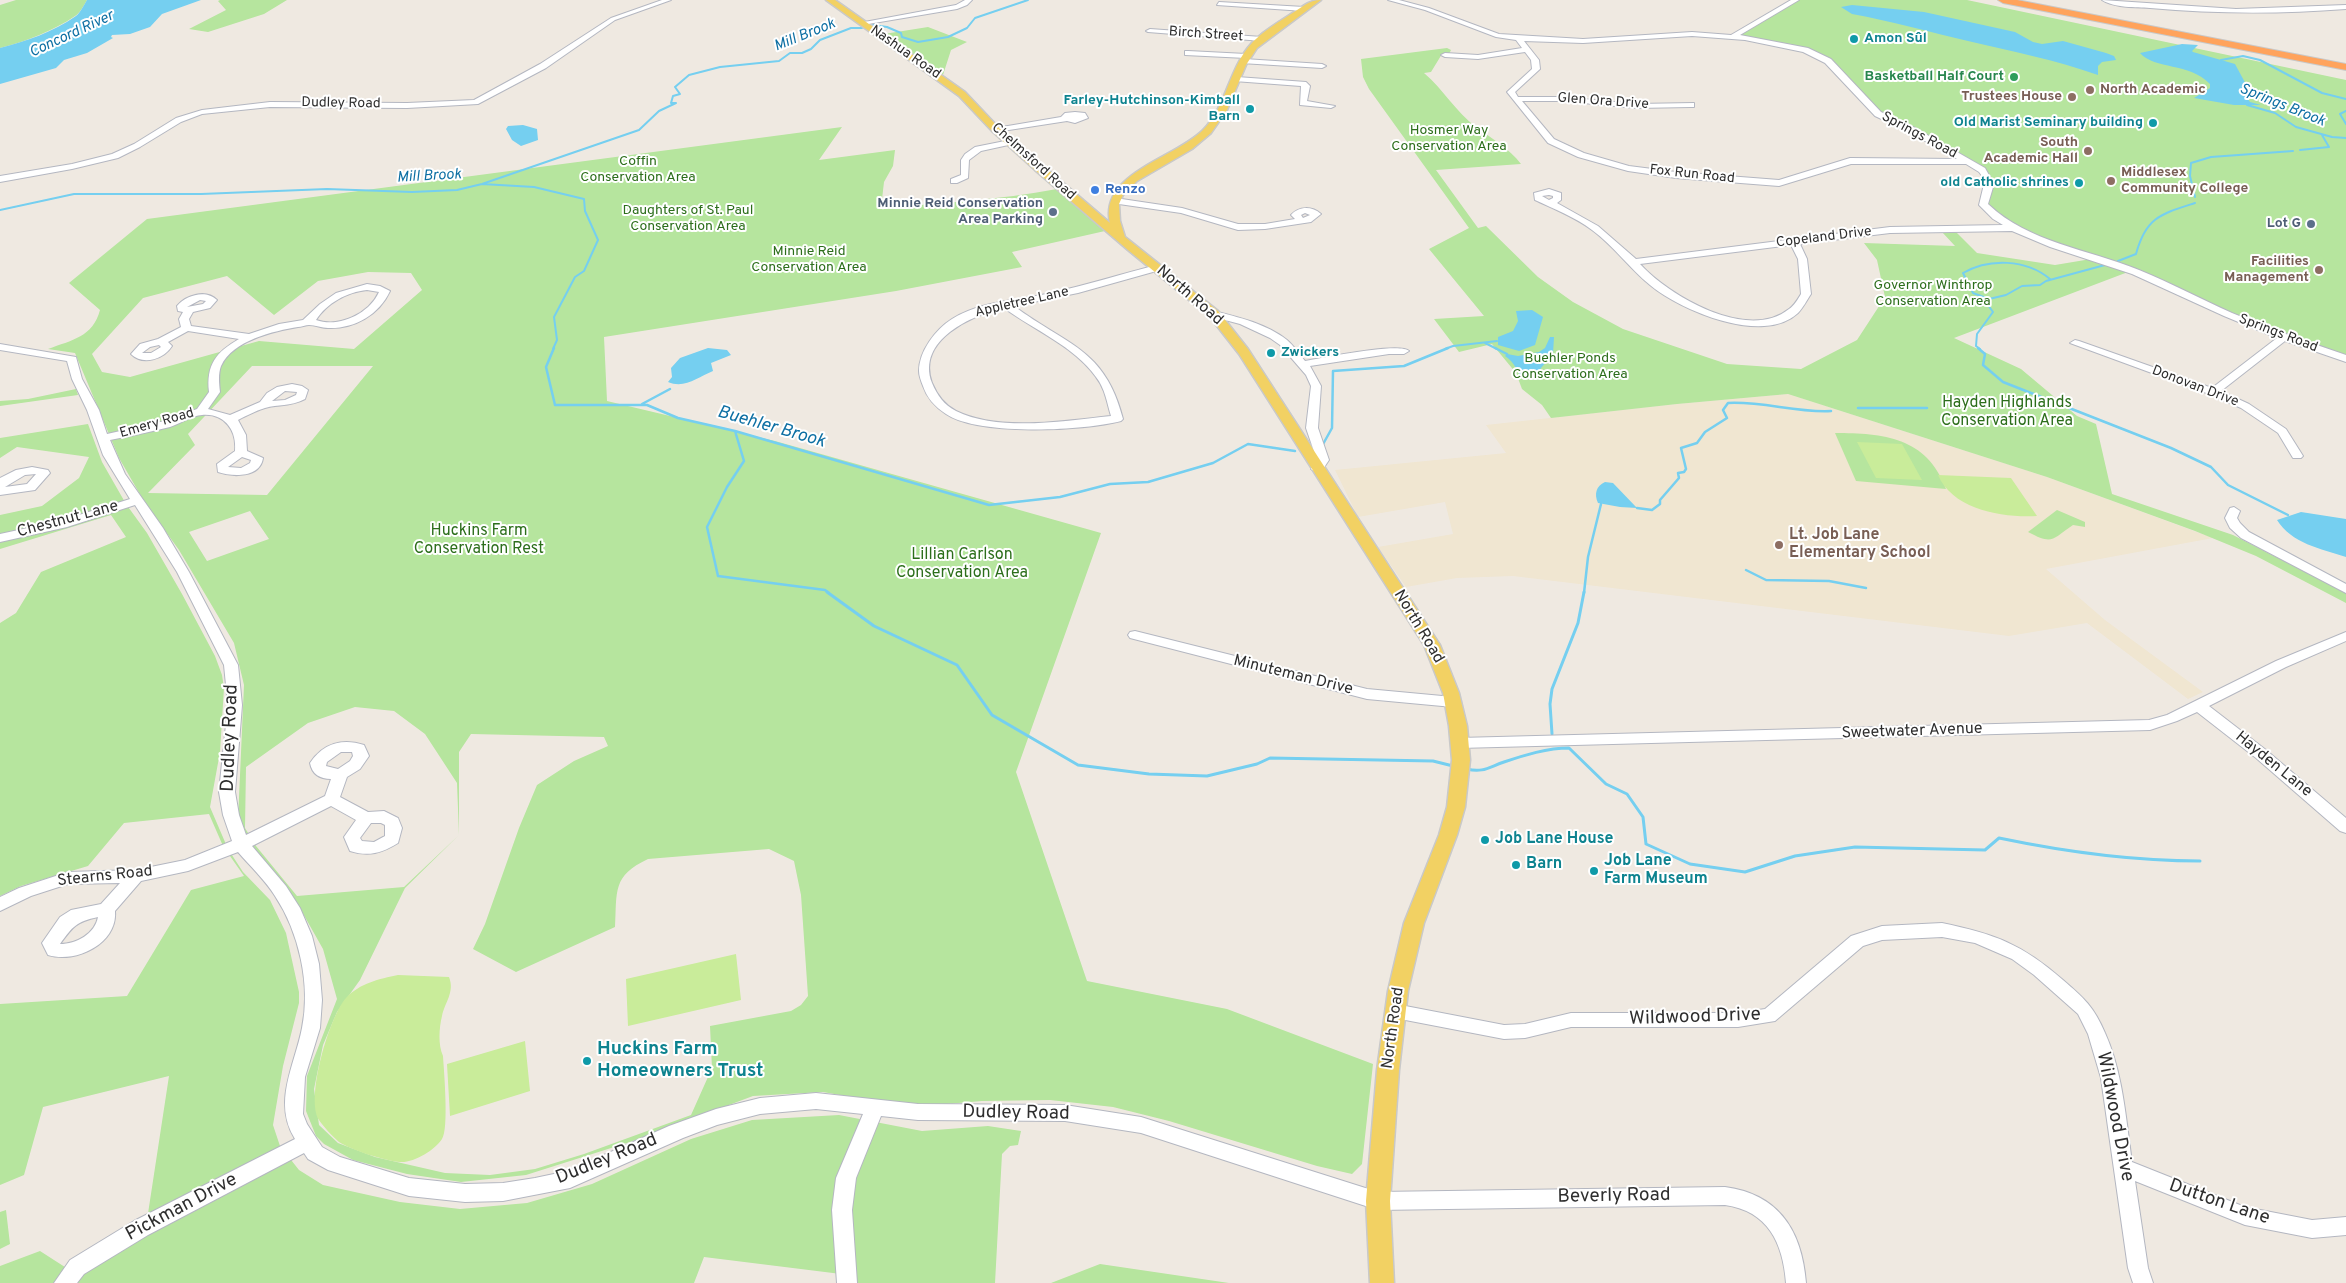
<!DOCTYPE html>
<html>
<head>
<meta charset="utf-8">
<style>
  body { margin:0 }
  canvas { display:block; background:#efe9e1 }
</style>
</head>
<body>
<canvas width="2346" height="1283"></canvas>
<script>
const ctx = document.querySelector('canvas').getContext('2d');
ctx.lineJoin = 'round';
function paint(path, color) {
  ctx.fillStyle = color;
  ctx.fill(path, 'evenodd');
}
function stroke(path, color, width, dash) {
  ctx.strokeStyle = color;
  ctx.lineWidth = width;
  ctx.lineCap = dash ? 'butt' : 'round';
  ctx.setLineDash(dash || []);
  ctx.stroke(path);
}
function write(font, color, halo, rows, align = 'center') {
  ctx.font = font + ' Overpass,sans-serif';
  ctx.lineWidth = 4;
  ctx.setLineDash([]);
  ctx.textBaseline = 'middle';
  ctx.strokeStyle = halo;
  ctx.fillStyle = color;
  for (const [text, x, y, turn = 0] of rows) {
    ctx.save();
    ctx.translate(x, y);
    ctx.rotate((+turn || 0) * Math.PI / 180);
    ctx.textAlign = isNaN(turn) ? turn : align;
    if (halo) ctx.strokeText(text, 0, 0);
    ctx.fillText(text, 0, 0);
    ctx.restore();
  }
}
const education = new Path2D(`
  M1788 394 2047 477 2213 538 2046 569 2105 620 2203 692 2188 699 2087 623 2009 636 1513 576 1457 578 1406 587 1378 547 1453 534 1445 502 1358 517 1335 470 1506 453 1486 425 1677 404Z`);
const green = new Path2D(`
  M16 0H87C84 5 80 13 75 16 53 31 27 41 0 48V5Z
  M220 0H287L264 14 208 32 189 29 226 10 218 1Z
  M1799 0H1967L2346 80V359L2284 337 2136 273 2015 228 1983 205 1988 177 1885 118 1817 54 1732 37Z
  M928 27 967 42 951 50 943 75 884 34Z
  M1447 48 1451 50 1449 54H1442L1431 72 1424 73C1443 89 1456 112 1476 127 1492 139 1509 148 1521 164L1436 170 1478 228 1486 226 1538 277 1573 302 1623 329 1727 364 1801 369 1857 340 1885 297 1877 260 1864 243 1955 246 1942 232H1956L1977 253 2055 265 2091 259 2128 272 1954 338 2021 369 2077 416 2096 424 2112 494 2233 535 2346 593V603L2256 556 2195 531 2047 477 1788 394 1677 404 1551 418 1542 405 1522 389 1516 373 1492 344 1459 352 1434 319 1484 316 1429 249 1469 228 1369 89 1363 77 1361 59Z
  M842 127 819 160 895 150 893 166 884 182 881 208C940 203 999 200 1057 189L1105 231 1012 252 1022 267 896 291 604 337 607 401 775 441 1101 533 1016 772 1087 981 1227 1009 1373 1064 1362 1164 1352 1174 1317 1166 1169 1121 1113 1107 1050 1100 982 1101 923 1106 885 1103 823 1092 753 1096 630 1142 526 1175 461 1182 407 1174 353 1160 324 1144 316 1136 306 1111 307 1076 337 999 323 949 297 903 251 847 238 820 244 685 234 643 179 550 145 503 119 458 75 353 48 349C72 340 93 337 100 310L69 283 147 219ZM368 272 411 273 422 290 354 349 259 341 130 377 102 372 92 354 143 298 227 276 274 315 318 281ZM252 366H373L267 495 148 493 195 445 188 434ZM250 511 269 539 207 561 189 532ZM355 707 394 711 425 734 457 783 459 835 404 887 297 896 256 846 245 828 246 767 308 723ZM471 734 604 737 608 746 574 761 537 785 519 828 485 924 473 949 516 972 615 927C617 891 612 876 648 859L769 849 794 861 801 895 808 996 801 1005 791 1011 710 1026 712 1068 691 1115 584 1154 535 1169 490 1175 445 1173 375 1157 338 1143 319 1125 314 1089 323 1045 337 1012 360 980 405 888 459 835V752Z
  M76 389 78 395 0 406V401L28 399Z
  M88 424 102 462 126 504 147 533 182 594 215 656 222 675 224 688 220 752 210 807 228 849 243 872 270 900 286 933 299 992V1003L283 1066 273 1125 280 1146 299 1170 323 1185 400 1202 460 1209 527 1203 592 1184 691 1139 752 1120 839 1115 922 1131 988 1126 1021 1131 1018 1145 1010 1146 1002 1154 995 1283H840L841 1274 704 1257 694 1283H0V1266L40 1251 68 1269 147 1220 169 1076 43 1107 24 1175 0 1185V1004L127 996 191 890 244 876 223 846 209 814 124 823 88 866 21 886 0 896V623L16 613 41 572 126 537 111 515 0 549V515L42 506 79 478 89 457 17 447 0 458V438Z
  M1835 433C1883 433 1927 437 1946 489L1856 481Z
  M2057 510 2085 522V527L2073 525C2051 540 2053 545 2028 532Z
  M6 1210 10 1244 0 1249V1212Z
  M1100 1264 1229 1283H1051Z`);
const pitch = new Path2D(`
  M1857 442 1902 444 1922 480 1876 478Z
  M1938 475 2011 478 2037 516C2003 518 1953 510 1938 475Z
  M736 954 741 1000 628 1026 626 979Z
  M398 975 449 977C455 992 445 1002 442 1016 439 1028 438 1045 443 1056 444 1072 449 1129 442 1139 435 1150 414 1163 400 1162 386 1161 351 1150 339 1142 333 1137 323 1126 319 1120 305 1098 330 1015 346 998 360 983 379 979 398 975Z
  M525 1041 530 1091 450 1116 447 1064Z`);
const water = new Path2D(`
  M87 0H201L162 14 150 27 130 34 112 35 111 37 113 38 87 53 64 60 56 68 0 84V48C27 41 53 32 76 16 80 13 84 5 87 0Z
  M1852 5 1924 12 2015 32 2033 42 2042 44 2063 41 2106 53 2114 56 2116 60 2102 62 2098 66V75C2056 60 2011 51 1968 41 1929 32 1891 21 1852 14L1841 7Z
  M2182 44 2198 45 2192 51 2193 52 2235 64 2248 88 2244 94 2250 102 2261 105H2234L2194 98 2210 88V84C2189 62 2155 70 2140 53Z
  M523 125 537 129 538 140 521 146 512 140 506 129 508 126Z
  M1532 310 1543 317 1535 345 1519 351 1498 345V337L1513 331 1518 321 1516 311Z
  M1550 337H1554L1553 354 1541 368 1538 376 1524 379C1516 372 1516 363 1505 356L1507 354 1518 356 1539 352 1545 348Z
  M708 348 727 350 731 355 711 363 713 371C698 377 685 389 668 382L672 377 671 368 680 358Z
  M1605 482 1613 483 1637 508 1620 507 1598 503C1594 494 1596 486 1605 482Z
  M2301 512 2346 519V557C2321 549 2291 543 2277 520Z`);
const streamFar2 = new Path2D(`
  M873 25 887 27 901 33 902 37 918 42 948 37 967 28 975 18 1028 0
  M2221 60 2243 56 2260 60 2322 93 2346 99
  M2247 105 2275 113 2296 127 2332 137 2346 138
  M2346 111 2340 114 2346 124
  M2300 150 2329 147 2322 135
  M482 184 534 187 584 199 585 211 598 240 584 271 575 277 554 317 557 340 553 349
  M2195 197 2190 176 2191 163 2211 157 2293 151
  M0 210 74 194H201L327 189 412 192 457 190 482 184 639 130 659 111 676 103H671L673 96 680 94 675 87 689 75 720 67 779 61 790 53H802L811 49 820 40 851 28H862
  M2118 261 2136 254C2146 217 2161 214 2195 203
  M1989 299 1973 293 1963 273C1989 258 2026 259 2050 279
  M1485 343 1497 349
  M1445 349 1453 346 1497 341
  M1980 349 1976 346 1977 334 1993 312 1988 305 1989 299 2006 295 2022 286 2040 285 2046 281 2105 265`);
const streamFar1 = new Path2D(`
  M554 348 546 367 555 405H647L678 418 735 431 989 505 1060 497 1110 484 1148 482 1213 463 1248 444 1295 451
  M1495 348 1507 354
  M1978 348 1985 354 1983 365 2003 382 2171 448 2211 467 2228 485 2288 515
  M642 404 670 389
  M1858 408H1927
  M735 431 744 461 727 487 707 527 718 576 825 590 829 593
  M1322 446 1332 428 1333 371 1404 366 1448 348
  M1637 508 1652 510 1660 504V500L1679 478 1678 473 1684 472 1686 469 1681 448 1697 443 1705 432 1727 418 1723 410 1728 403C1763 401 1796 413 1831 411
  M1746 570 1766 580 1829 581 1866 588
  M1584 593 1588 557 1601 504`);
const stream = new Path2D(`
  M827 592 874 626 957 665 992 715 1078 765 1149 774 1207 776 1257 764 1270 758 1433 761 1453 766
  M1552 734 1550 704 1552 689 1578 623 1584 592
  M1467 769C1483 773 1489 767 1504 762 1525 755 1547 748 1569 748L1606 784 1627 794 1643 817 1646 844 1690 864 1745 872 1795 856 1855 847 1985 850 1999 838C2066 852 2132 861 2200 861`);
const minor = new Path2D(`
  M662 0H671L615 20 546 68 478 104 407 108 270 107 202 114 181 122 140 147 118 158 72 169 0 182V176L72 164 112 154 134 144 176 118 202 110 270 102 407 103 474 100 540 64 611 18Z
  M965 0H972L967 5 957 9 862 25 859 23 956 5Z
  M1388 0H1399L1429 8 1499 34 1583 39 1692 32 1731 35 1791 0H1799L1740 35 1808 48 1831 59 1881 112 1915 128 1985 168 1994 184 1988 204C2029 243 2088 249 2139 270 2171 283 2201 299 2232 313 2270 329 2308 342 2346 355V362L2285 341 2221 391 2249 404 2286 429 2303 456 2301 458H2293L2278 433 2241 408 2209 394 2070 343 2075 340 2079 341 2212 388 2277 338 2224 316 2132 274 2050 247 2012 231 1890 233 1800 244 1807 259 1811 294C1807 300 1803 308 1798 313 1763 346 1680 310 1650 285 1629 268 1614 246 1592 230 1575 217 1554 209 1535 200L1534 193 1549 189 1561 193V200L1557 203 1598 226 1636 259 1890 227 2003 225 1993 219 1979 205 1985 180 1979 172 1966 164H1851L1779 186 1676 178 1628 171 1578 157 1548 143 1507 92 1532 69 1531 60 1525 52 1478 59 1445 57 1441 55 1445 53 1478 55 1522 48 1516 40 1496 37 1425 10ZM1692 36 1745 40 1803 52 1825 63 1875 116 1909 132 1957 159 1850 158 1779 180 1676 172 1629 166 1584 153 1554 139 1522 101H1562L1636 108 1691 107H1694V103L1636 104 1562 97H1518L1515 92 1540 69 1539 60 1524 41 1583 43ZM1549 195 1553 196V198L1549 200 1542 196ZM1791 245 1798 259 1801 294C1798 299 1794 306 1789 309 1748 342 1669 296 1640 264Z
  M2102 0 2236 9 2346 5V9C2281 14 2216 14 2150 8 2136 7 2114 8 2102 0Z
  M1219 2 1304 7 1307 9 1304 11 1217 5Z
  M1150 29 1262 37 1266 39 1262 41 1148 32 1146 31Z
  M1188 51 1246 54 1250 56 1246 58 1185 55V51Z
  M1244 59 1322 64 1326 66 1322 68 1241 63 1240 61Z
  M1237 77 1306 82 1310 86 1307 101 1335 106 1331 108 1300 105 1301 86 1234 81 1233 79Z
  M1075 112 1085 113 1088 118 1075 123 1067 121 996 132 992 130 996 128 1061 117 1065 113Z
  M1010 140 1014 142 1013 144 981 151 969 160 968 178 957 183H951V179L961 175V160L965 154 975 147Z
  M1115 198 1182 208 1238 224H1265L1295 219 1291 215C1299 206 1312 206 1321 214L1311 222 1265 229 1238 230 1181 213 1112 203V199ZM1305 213 1310 215 1303 218 1301 215Z
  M1157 265 1160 266V270L1078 293 1014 306C1066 345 1105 348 1123 419L1121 421C1084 431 978 436 946 414 934 406 927 398 923 386 921 381 919 376 919 371 919 351 936 329 952 319 981 301 1019 300 1051 293 1087 285 1121 274 1157 265ZM1004 308C1034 330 1074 346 1096 377 1105 388 1107 403 1111 416 1064 421 999 432 956 411 944 405 937 395 932 383 916 340 972 315 1004 308Z
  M367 284 380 286 390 291C379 315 354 329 328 328 322 328 315 325 309 325 306 325 301 327 298 327 274 331 233 340 221 366 218 374 219 383 220 392L208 409 230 415 260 402 267 393 277 387 292 384 302 386 308 390 305 399C290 407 278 404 265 408 255 411 246 416 238 420L246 435 247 451 263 458C260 478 233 477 218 472L217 464 235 451C237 431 225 413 202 415 192 415 180 424 170 427 150 432 130 436 110 440L125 474 163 528 189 572 238 665 242 705 235 792 239 815 246 835 325 796 331 779C320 779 312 774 310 763 323 743 343 738 364 745L369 756 360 769 347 777 340 797 368 812 384 811 398 818 402 828 398 843C382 853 369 857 350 851L344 837 356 820 331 806 252 846 286 886 300 908 312 936 319 964 322 1000 320 1028 305 1077 303 1114 307 1124 322 1147 340 1157 409 1178 465 1184 503 1183 535 1178 568 1171 669 1126 716 1109 760 1098 816 1093 918 1104 1065 1105 1141 1117 1378 1192 1725 1187C1779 1194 1802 1231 1806 1283H1786C1783 1243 1768 1211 1725 1205L1378 1210 1141 1133 1065 1121 918 1120 881 1116 856 1178 852 1210 857 1283H837L832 1210 836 1178 863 1114 816 1109 760 1114 717 1125 683 1138 570 1188 503 1201 465 1202 409 1196 328 1170 308 1159 304 1153 148 1235 84 1274 77 1283H54L70 1260 134 1221 295 1139C272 1102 295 1065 302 1028 311 985 299 932 275 896 265 880 250 866 238 852L188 871 141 881 115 911C118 943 76 964 48 955L42 943 60 917 71 910 101 904 120 883 68 884 31 896 0 911V897L19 888 68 872 136 870 185 860 232 841 223 815 219 792 228 705 224 665 177 572 135 505 67 527 0 542V534L60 521 130 499 103 455 87 410 72 379 67 361 0 350V344L76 357 82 379 99 410 107 434 165 421 197 409 209 392C206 365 216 352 239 339L188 331 168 342 172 346C164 359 143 366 131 354L140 344 158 339 181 327 179 319 183 312 178 311 177 306C186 295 206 289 217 300L210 308 193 312 189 319 191 326 249 334 279 324 303 320 320 304 336 293ZM367 290 379 292C369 314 339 328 316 320 327 303 347 292 367 290ZM200 300 206 301 203 304 187 307ZM159 345 161 347 151 353H142L150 347ZM285 391 297 392 296 395 285 400 272 401ZM242 457 251 460 250 463 241 468 228 467ZM341 752H352L353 756 350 761 338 769 326 766 327 762ZM371 823H381L385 825V836L374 842 362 841 360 838ZM98 917C95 934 76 944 60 944 73 926 76 922 98 917Z
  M1214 311C1238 317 1267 324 1287 340 1294 346 1299 354 1305 361 1322 358 1400 342 1409 351L1404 354H1389L1310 366 1321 386 1318 428 1329 460 1321 472 1317 473 1311 469 1317 460 1306 428 1311 386 1306 375 1280 345 1270 338 1240 324 1210 316 1209 314Z
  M32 467 48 470 50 473 35 490 0 495V478L16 470ZM36 474 27 484 5 487 25 475Z
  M2234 507 2240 511 2237 518 2240 523 2249 532 2346 584V593L2241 538 2230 528 2225 518 2230 508Z
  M1135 631 1367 689 1453 697 1458 699 1460 702 1458 705 1453 707 1367 699 1130 638 1128 635 1130 632Z
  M2346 632V641L2286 667 2209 706 2266 750 2346 818V833L2340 831 2256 758 2197 712 2177 721 2150 730 1459 748 1454 747 1452 743 1454 739 1459 738 2149 720 2167 715 2276 661Z
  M1942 923C1995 934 2022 944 2063 980 2084 998 2094 1007 2105 1033 2123 1073 2126 1120 2132 1162L2245 1207 2312 1220 2346 1217V1235L2312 1238 2245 1225 2135 1181 2148 1268 2153 1283H2133L2128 1268 2101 1078 2088 1034 2078 1014 2034 975 2012 959 1975 943 1942 937 1882 940 1863 946 1775 1021 1738 1027H1571L1525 1038 1504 1039 1395 1018 1389 1016 1386 1011 1389 1006 1395 1004 1504 1025 1525 1024 1571 1013H1738L1765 1009 1851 936 1882 926Z`);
const major = new Path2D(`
  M826 0H835L965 92 999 128 1110 223C1099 173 1174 159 1203 130 1224 109 1228 77 1244 53 1255 36 1274 25 1291 14 1301 8 1309 0 1321 0L1257 48 1246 65 1227 110 1211 133 1192 149 1137 181 1123 195 1119 204 1120 221 1125 237 1218 311 1248 349 1440 645 1459 693 1467 726 1470 760 1465 807 1457 835 1424 923 1408 991 1399 1070 1390 1201 1394 1283H1370L1366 1201 1377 1070 1388 991 1404 923 1439 835 1447 807 1452 760 1449 726 1443 693 1424 645 1239 354 1210 317 1128 250 1035 170 993 132 959 96Z`);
const highway = new Path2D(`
  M1998 0H2017L2346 64V70L2003 3Z`);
const markers = [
  [1854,39,5,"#0f9aa8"],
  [2014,77,5,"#2e9e5b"],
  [2090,90,5,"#8d6e63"],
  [2072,97,5,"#8d6e63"],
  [1250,109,5,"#0f9aa8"],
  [2153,123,5,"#0f9aa8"],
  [2088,151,5,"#8d6e63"],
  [2111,181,5,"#8d6e63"],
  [2079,183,5,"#0f9aa8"],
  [1095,190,5,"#3f7fe0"],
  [1053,212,5,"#5c6f8a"],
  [2311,224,5,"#5c6f8a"],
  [2319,270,5,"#8d6e63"],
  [1271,353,5,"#0f9aa8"],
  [1779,545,5,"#8d6e63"],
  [1485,840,5,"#0f9aa8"],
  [1516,865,5,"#0f9aa8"],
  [1594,871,5,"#0f9aa8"],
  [587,1061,5,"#0f9aa8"]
];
const farStreetnames = [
  ["Birch Street",1206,35,4],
  ["Nashua Road",905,53,35],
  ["Glen Ora Drive",1603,102,4],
  ["Dudley Road",341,104,1],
  ["Springs Road",1919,136,28],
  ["Chelmsford Road",1033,162,42],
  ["Fox Run Road",1692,175,6],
  ["Copeland Drive",1824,238,-7],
  ["Appletree Lane",1022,303,-13],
  ["Springs Road",2278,334,21],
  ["Donovan Drive",2195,387,21],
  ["Emery Road",157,424,-16]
];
const farCulturenames = [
  ["Amon Sûl",1864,39,"left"],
  ["Farley-Hutchinson-Kimball",1240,101],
  ["Barn",1240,117],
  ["Old Marist Seminary building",2143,123],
  ["old Catholic shrines",2069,183],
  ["Zwickers",1281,353,"left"]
];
const farLeisurenames = [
  ["Basketball Half Court",2004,77]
];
const farEducationnames = [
  ["North Academic",2100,90,"left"],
  ["Trustees House",2062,97],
  ["South",2078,143],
  ["Academic Hall",2078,159],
  ["Middlesex",2121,173,"left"],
  ["Community College",2121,189,"left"],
  ["Facilities",2309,262],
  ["Management",2309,278]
];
const farParknames = [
  ["Hosmer Way",1449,131],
  ["Conservation Area",1449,147],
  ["Coffin",638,162],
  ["Conservation Area",638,178],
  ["Daughters of St. Paul",688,211],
  ["Conservation Area",688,227],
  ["Minnie Reid",809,252],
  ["Conservation Area",809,268],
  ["Governor Winthrop",1933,286],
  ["Conservation Area",1933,302],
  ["Buehler Ponds",1570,359],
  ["Conservation Area",1570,375]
];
const farShopnames = [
  ["Renzo",1105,190]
];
const farServicenames = [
  ["Minnie Reid Conservation",1043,204],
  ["Area Parking",1043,220],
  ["Lot G",2301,224]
];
const farWaternames = [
  ["Concord River",72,35,-25],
  ["Mill Brook",805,36,-22],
  ["Springs Brook",2282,106,22],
  ["Mill Brook",429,177,-3]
];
const streetNames = [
  ["North Road",1189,296,41],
  ["Chestnut Lane",68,520,-15],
  ["North Road",1418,627,59],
  ["Minuteman Drive",1293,676,14],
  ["Sweetwater Avenue",1912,732,-2],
  ["Hayden Lane",2273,765,39],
  ["Stearns Road",105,877,-6],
  ["North Road",1394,1028,-82]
];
const parkNames = [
  ["Hayden Highlands",2007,404],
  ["Conservation Area",2007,422],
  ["Huckins Farm",479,532],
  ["Conservation Rest",479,550],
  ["Lillian Carlson",962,556],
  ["Conservation Area",962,574]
];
const educationNames = [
  ["Lt. Job Lane",1789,536],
  ["Elementary School",1789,554]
];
const cultureNames = [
  ["Job Lane House",1495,840],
  ["Job Lane",1604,862],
  ["Farm Museum",1604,880],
  ["Barn",1526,865]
];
const waterNames = [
  ["Buehler Brook",771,428,16]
];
const nearStreetnames = [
  ["Dudley Road",231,738,-88],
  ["Wildwood Drive",1695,1018,-2],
  ["Dudley Road",1016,1114,1],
  ["Wildwood Drive",2114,1117,79],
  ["Dudley Road",607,1160,-22],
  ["Beverly Road",1614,1197,-1],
  ["Dutton Lane",2219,1203,19],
  ["Pickman Drive",182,1208,-28]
];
const nearCulturenames = [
  ["Huckins Farm",597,1050],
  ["Homeowners Trust",597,1072]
];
paint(education, '#f0e6d1');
paint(green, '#b6e59e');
paint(pitch, '#c9ec9a');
paint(water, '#75cff0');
stroke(streamFar2, '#75cff0', 2);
stroke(streamFar1, '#75cff0', 2.5);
stroke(stream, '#75cff0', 3);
stroke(minor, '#b4b7c1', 2);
stroke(major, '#c9c9c9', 3);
stroke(highway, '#c9c9c9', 2);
paint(minor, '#fff');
paint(major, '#f2d163');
paint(highway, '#ffa35c');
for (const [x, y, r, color] of markers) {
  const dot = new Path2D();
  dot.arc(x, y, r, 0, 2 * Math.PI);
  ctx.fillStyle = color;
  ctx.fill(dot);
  stroke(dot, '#fff', 2);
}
write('14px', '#2e2e2e', '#fff', farStreetnames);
write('bold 14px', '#0d838f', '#fff', farCulturenames, 'right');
write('bold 14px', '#27864d', '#fff', farLeisurenames, 'right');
write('bold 14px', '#785e54', '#fff', farEducationnames, 'right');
write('14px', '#2c6e1b', '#fff', farParknames);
write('bold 14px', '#366cbe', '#fff', farShopnames, 'left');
write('bold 14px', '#4e5e75', '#fff', farServicenames, 'right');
write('italic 15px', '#0d6fa3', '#fff', farWaternames);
write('16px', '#2e2e2e', '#fff', streetNames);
write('16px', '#2c6e1b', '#fff', parkNames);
write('bold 16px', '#785e54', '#fff', educationNames, 'left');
write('bold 16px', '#0d838f', '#fff', cultureNames, 'left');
write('italic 18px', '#0d6fa3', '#fff', waterNames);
write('19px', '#2e2e2e', '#fff', nearStreetnames);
write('bold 19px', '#0d838f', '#fff', nearCulturenames, 'left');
</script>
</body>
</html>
